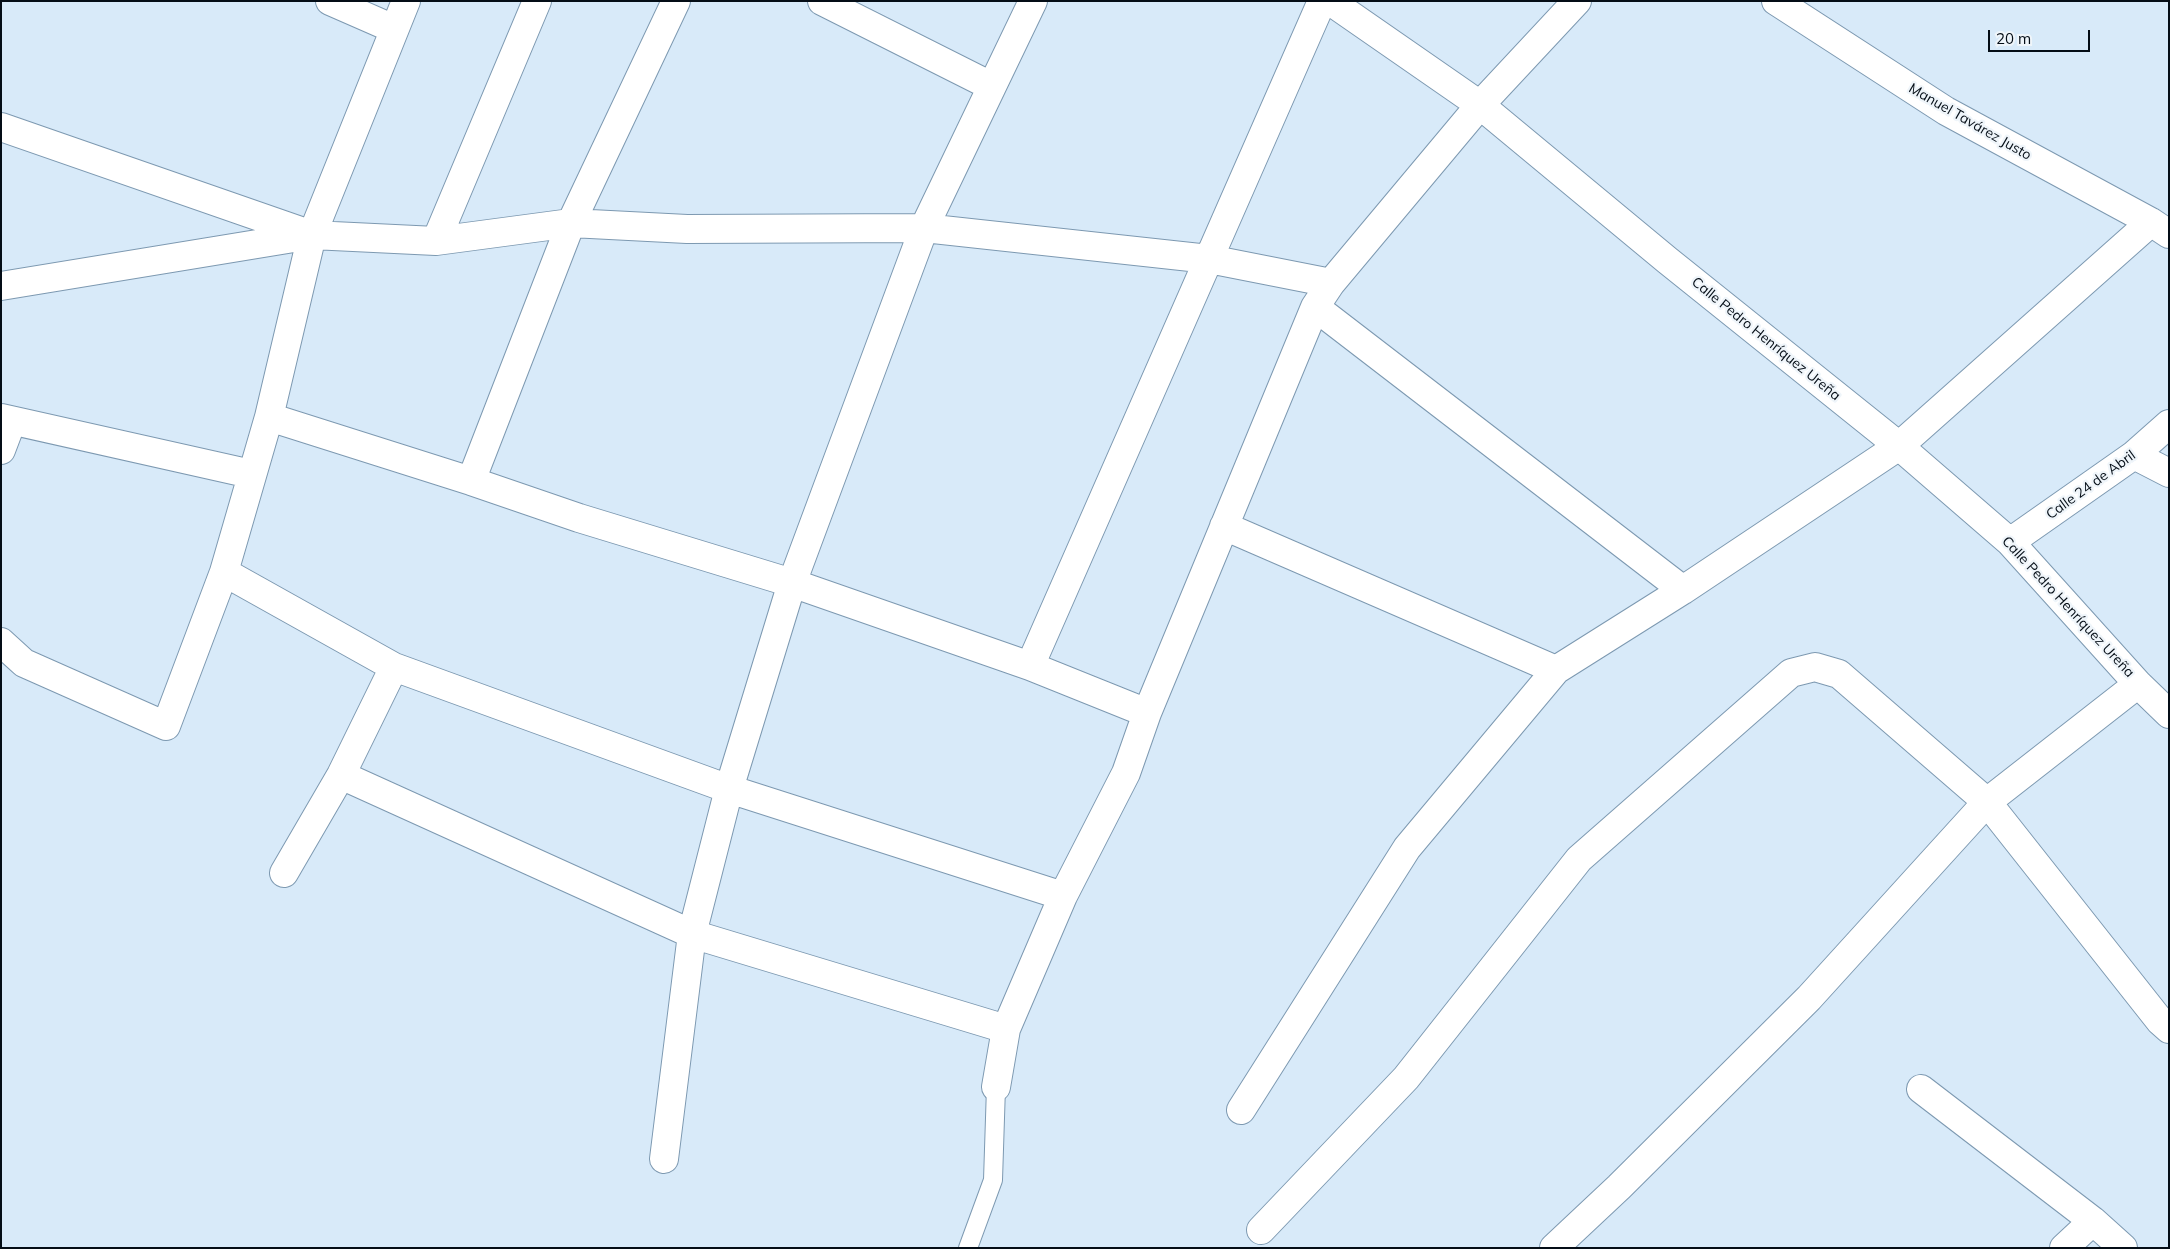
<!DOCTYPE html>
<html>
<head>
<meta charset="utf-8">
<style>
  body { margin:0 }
  #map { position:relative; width:2170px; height:1249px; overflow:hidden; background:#d8eaf9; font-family:Mulish,sans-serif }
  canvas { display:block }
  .frame { position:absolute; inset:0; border:2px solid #040d16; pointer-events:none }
  .scale { position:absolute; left:1988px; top:30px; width:102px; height:22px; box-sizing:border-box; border:2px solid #040d16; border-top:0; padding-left:6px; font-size:15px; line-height:18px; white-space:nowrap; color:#040d16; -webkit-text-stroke:4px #eff5fa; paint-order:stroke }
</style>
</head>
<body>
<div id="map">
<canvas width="2170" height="1249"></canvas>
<div class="frame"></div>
<div class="scale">20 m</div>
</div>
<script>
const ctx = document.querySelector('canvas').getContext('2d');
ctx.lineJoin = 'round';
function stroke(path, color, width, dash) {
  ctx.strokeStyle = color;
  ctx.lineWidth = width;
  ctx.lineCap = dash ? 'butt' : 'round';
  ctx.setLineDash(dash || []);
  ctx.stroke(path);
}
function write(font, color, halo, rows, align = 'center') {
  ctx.font = font + ' Mulish,sans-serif';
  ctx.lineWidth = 4.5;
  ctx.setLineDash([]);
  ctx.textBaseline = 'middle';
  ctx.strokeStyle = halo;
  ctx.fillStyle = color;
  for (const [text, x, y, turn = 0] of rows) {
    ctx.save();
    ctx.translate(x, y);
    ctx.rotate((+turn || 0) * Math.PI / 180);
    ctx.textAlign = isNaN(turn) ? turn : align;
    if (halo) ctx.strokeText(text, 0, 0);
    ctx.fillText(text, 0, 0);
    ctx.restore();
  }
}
const lane = new Path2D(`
  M968 1248 993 1180 996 1087`);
const street = new Path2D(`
  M330 1 394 29
  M822 1 991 86
  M1330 1 1480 105 1667 260 1899 446 2010 542 2138 684 2169 714
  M1776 1 1946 111 2151 222 2169 234
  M1 127 309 234
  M436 241 537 1
  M1 286 312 235 436 241 571 223 687 229 924 228 1209 259 1331 283
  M1315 307 1683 590
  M269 417 471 481 579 518 792 583 1030 666 1147 713
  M1 418 251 474
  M1 450 12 421
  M2134 455 2169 473
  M471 481 571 223 676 1
  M1224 526 1556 670
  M2010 542 2134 455 2169 424
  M224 572 394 667 729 789 1063 896
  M1 642 24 663 166 726 224 572 269 417 312 235 406 1
  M1030 666 1322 1
  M341 775 692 934 1006 1029
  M284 873 341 775 394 667
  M996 1087 1006 1029 1063 896 1126 773 1147 713 1315 307 1331 283 1480 105 1577 1
  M1921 1089 2093 1221
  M1241 1110 1407 848 1556 670 1683 590 1899 446 2151 222
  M664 1159 692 934 729 789 792 583 924 228 1033 1
  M1261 1230 1406 1078 1579 859 1791 673 1815 667 1839 674 1987 802 2160 1021 2169 1029
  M1554 1248 1619 1187 1809 998 1987 802 2138 684
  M2064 1248 2093 1221 2123 1248`);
const streetNames = [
  ["Manuel Tavárez Justo",1970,122,30],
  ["Calle Pedro Henríquez Ureña",1766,339,39],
  ["Calle 24 de Abril",2091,485,-36],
  ["Calle Pedro Henríquez Ureña",2068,607,47]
];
stroke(lane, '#7d99b1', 20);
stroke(street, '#7d99b1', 30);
stroke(lane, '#fff', 18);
stroke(street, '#fff', 28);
write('14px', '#040d16', '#eff5fa', streetNames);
</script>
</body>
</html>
